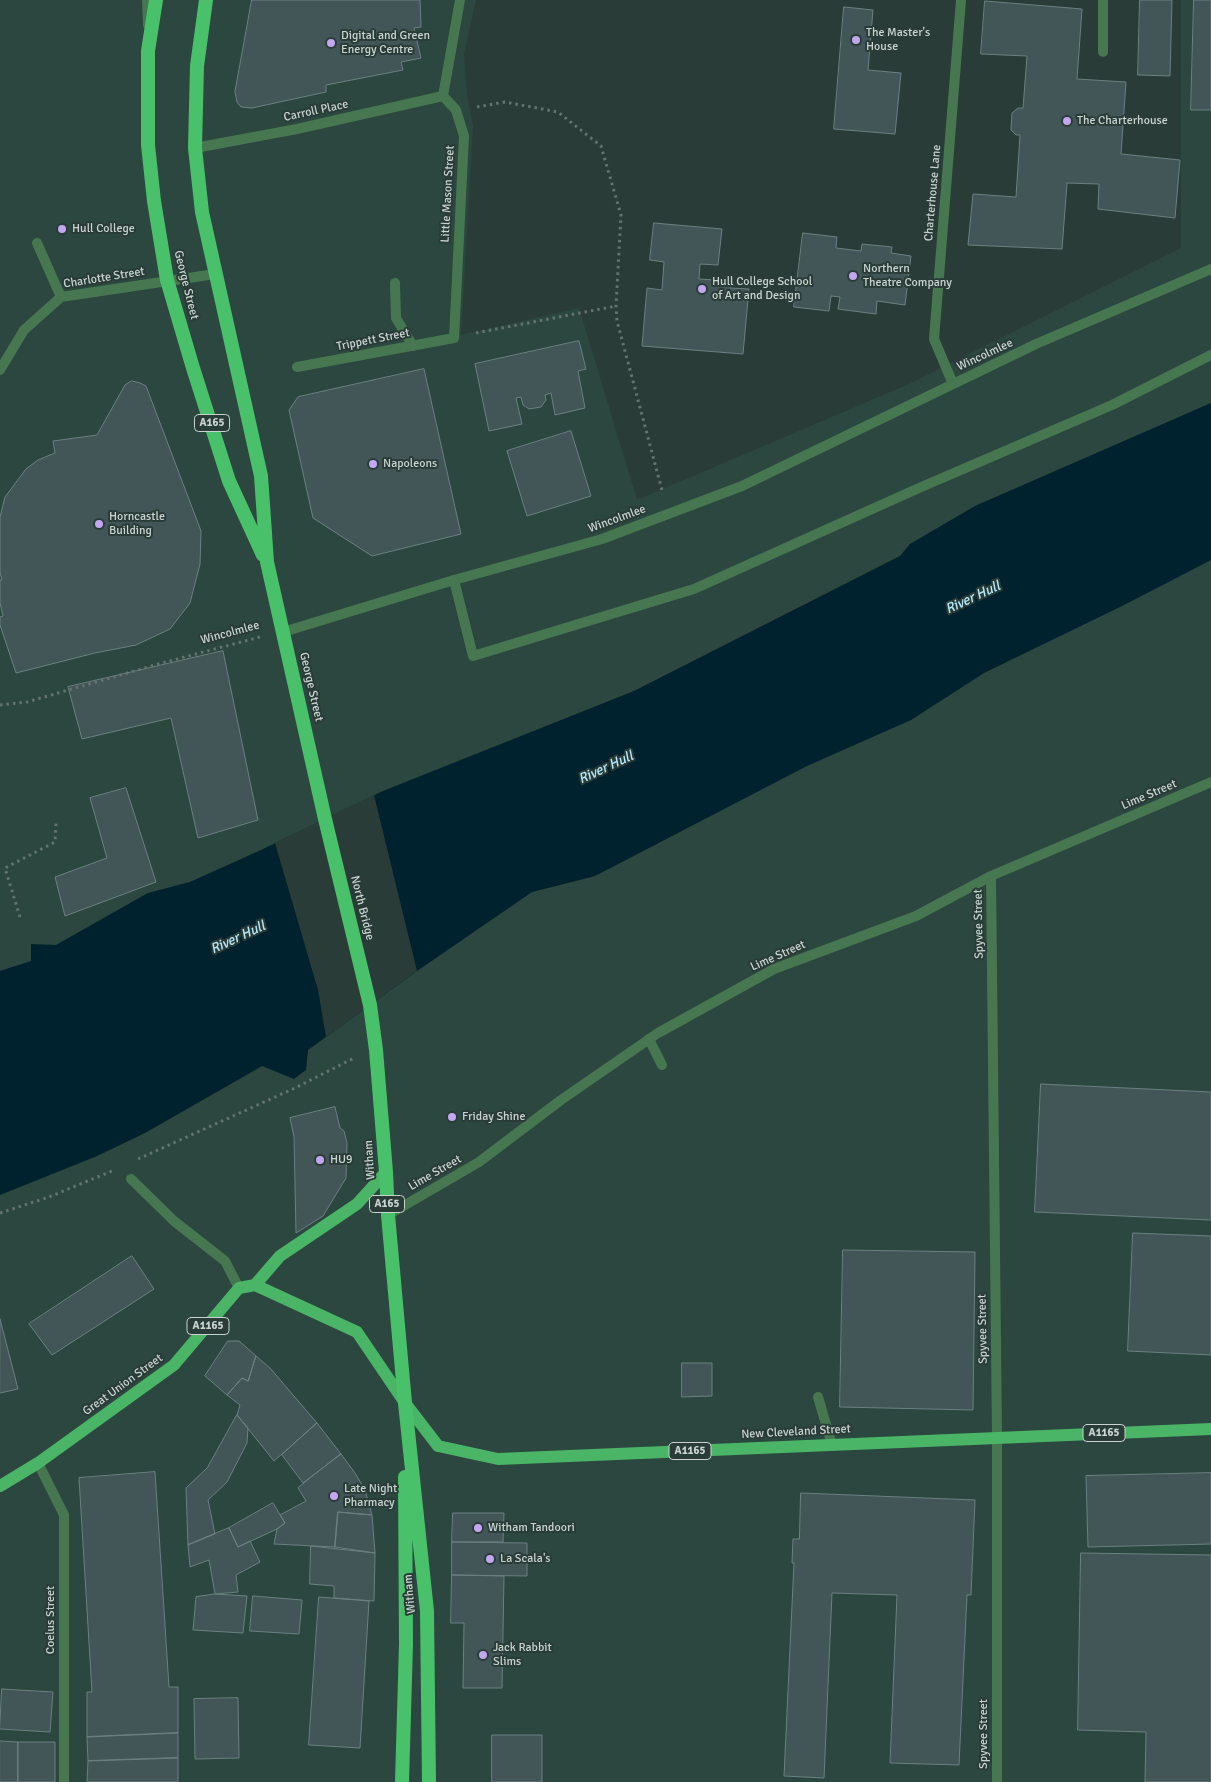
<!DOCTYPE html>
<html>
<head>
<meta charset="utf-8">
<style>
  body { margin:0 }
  canvas { display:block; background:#2a3c37 }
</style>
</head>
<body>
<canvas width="1211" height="1782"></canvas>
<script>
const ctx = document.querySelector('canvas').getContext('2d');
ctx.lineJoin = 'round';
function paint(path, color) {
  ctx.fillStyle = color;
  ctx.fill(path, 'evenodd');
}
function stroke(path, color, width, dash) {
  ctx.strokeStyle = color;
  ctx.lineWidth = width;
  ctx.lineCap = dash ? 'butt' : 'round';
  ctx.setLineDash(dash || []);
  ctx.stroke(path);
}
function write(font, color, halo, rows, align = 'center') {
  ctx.font = font + ' Signika,sans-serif';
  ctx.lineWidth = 4;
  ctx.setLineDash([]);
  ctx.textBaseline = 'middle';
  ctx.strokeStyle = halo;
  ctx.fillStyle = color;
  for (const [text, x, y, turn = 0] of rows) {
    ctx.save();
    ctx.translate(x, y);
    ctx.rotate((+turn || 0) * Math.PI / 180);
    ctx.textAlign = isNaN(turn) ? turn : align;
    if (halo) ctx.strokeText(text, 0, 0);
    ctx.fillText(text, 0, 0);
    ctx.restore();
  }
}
const built = new Path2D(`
  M0 0H476L464 54 467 94 473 126 461 335 579 308 637 500 909 384 1181 248V0H1211V403L975 506 910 544 900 556 634 691 383 791 261 850 190 882 148 893 56 945 31 944V961L0 971Z
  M1211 560V1782H0V1195L97 1156 145 1133 263 1066 306 1070 308 1050 417 971 532 892 595 876 807 765 911 720 984 673 1122 606Z`);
const water = new Path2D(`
  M1211 403V560L1122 606 984 673 911 720 807 766 595 876 532 892 417 971 308 1050 306 1070 294 1079 262 1066 145 1133 97 1156 0 1195V971L31 961V944L56 945 148 893 190 882 261 850 383 791 634 691 900 556 910 544 975 506Z`);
const pier = new Path2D(`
  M374 795 417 971 326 1037 318 990 275 843Z`);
const building = new Path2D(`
  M252 0H420L421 27 414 28 421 58 401 62 403 70 326 85V92L252 108 241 107 237 102 235 92Z
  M1140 0H1172L1170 76 1138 75Z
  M1194 0H1211V110H1191Z
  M985 1 1082 9 1077 79 1126 82 1121 154 1180 160 1175 218 1098 209 1099 184 1067 183 1062 249 968 245 973 194 1016 197 1020 135H1016L1011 130 1012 113 1018 108H1023L1027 56 981 54Z
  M844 7 873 10 868 70 901 73 895 134 834 129Z
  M654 223 722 229 718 265 700 264 699 279 730 281V288L749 289 743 354 642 346 647 288 662 290 664 262 650 260Z
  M803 233 837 237 836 248 861 251 862 244 892 247 891 253 911 256 905 305 877 301 876 314 838 309 840 297 831 296 829 311 794 307Z
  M579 341 586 369 578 371 585 408 555 415 551 393 545 395 546 400 541 407 529 409 523 405 521 397 516 398 522 424 489 431 475 364Z
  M424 369 461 534 372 556 313 518 289 410 298 397Z
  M132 381 140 383 146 386 201 531 200 564 190 603 170 629 136 645 95 653 16 673 0 625V617L3 616 0 603V580H2L0 572V517L5 497 26 469 38 460 55 453 53 441 97 435 125 385Z
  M571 431 591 496 527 516 507 451Z
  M223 651 258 820 198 838 171 718 82 739 68 687Z
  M126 788 156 882 65 916 55 877 107 858 90 798Z
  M1041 1084 1211 1092V1220L1035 1212Z
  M335 1107 340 1128 344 1131 347 1143 346 1178 323 1216 296 1233 294 1137 290 1118Z
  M1133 1233 1211 1236V1355L1128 1351Z
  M843 1250 975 1252 973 1410 840 1407Z
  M132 1256 154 1289 52 1355 29 1324Z
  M0 1319 18 1389 0 1393Z
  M228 1341H239L256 1356 248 1381 242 1378 227 1395 205 1376Z
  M256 1356 270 1368 317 1423 274 1461 237 1415 240 1405 227 1395 242 1378 248 1381Z
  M682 1363H712V1396L682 1397Z
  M237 1415 248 1428 247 1443 227 1482 208 1500 215 1534 188 1545 186 1488 207 1468Z
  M317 1423 341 1454 303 1483 282 1455Z
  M341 1454 355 1473 365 1490 372 1515 338 1512 335 1547 274 1544 277 1529 285 1523 280 1515 306 1501 298 1488Z
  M155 1472 169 1687H178V1733L87 1737V1692H92L79 1478Z
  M1211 1473V1544L1088 1547 1086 1476Z
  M801 1493 975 1500 971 1595H967L959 1765 890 1763 897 1595 832 1593 824 1778 784 1776 794 1563H792L793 1539H799Z
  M273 1503 285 1523 277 1529 238 1547 229 1528Z
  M338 1512 372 1515 375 1553 335 1547Z
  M453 1513H504L503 1542H452Z
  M229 1528 238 1547 250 1541 260 1562 236 1575 238 1592 215 1594 209 1560 190 1567 188 1545Z
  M452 1542 527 1543V1576L452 1575Z
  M311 1546 375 1553 374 1601 334 1598V1586L310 1584Z
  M1081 1553 1211 1555V1782H1145L1146 1732 1078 1730Z
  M452 1575 504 1576 502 1688H463L464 1623H451Z
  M215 1594 247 1596 243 1633 193 1630 196 1597Z
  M253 1596 302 1600 299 1634 250 1631Z
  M319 1597 369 1601 360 1748 309 1745Z
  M2 1689 53 1692 50 1732 0 1729Z
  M238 1698 239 1758 195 1759 194 1699Z
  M178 1733V1758L88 1761 87 1737Z
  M492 1735H542V1782H492Z
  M0 1741 18 1742V1782H0Z
  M18 1742H55V1782H18Z
  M178 1758V1782H87L88 1761Z`);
const path = new Path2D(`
  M477 107 505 102 558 112 601 146 621 215 616 306 617 321 663 494
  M476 333 616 306
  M0 705 27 702 162 663 260 637
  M20 917 5 868 55 842 56 823
  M138 1159 295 1088 354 1058
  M0 1213 49 1197 112 1171`);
const service = new Path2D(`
  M1103 52V0
  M37 243 61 297
  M395 283 396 318 413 346
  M454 580 473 656 694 589 919 488 1112 405 1211 355
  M649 1039 662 1065
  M818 1397 832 1445`);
const minor = new Path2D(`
  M147 0 148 25
  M195 148 297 129 443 96
  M297 367 454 338 464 136 456 110 443 96 460 0
  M0 370 24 330 61 297 215 274
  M953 384 934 339 961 0
  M283 632 454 580 602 539 742 486 1036 344 1211 269
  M991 876 997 1437V1782
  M131 1179 174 1221 225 1261 239 1288
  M388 1215 479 1162 561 1100 658 1033 774 969 916 916 991 876 1211 782
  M38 1463 64 1515V1782`);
const primary = new Path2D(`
  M255 1285 280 1256 357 1204 386 1172
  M0 1486 38 1463 174 1365 239 1288 255 1285 357 1332 405 1403 438 1446 498 1459 1211 1429`);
const trunk = new Path2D(`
  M156 0 148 51V145L154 201 167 280 193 368 229 481 263 555
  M206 0 197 66 195 148 202 212 261 476 267 562 325 819 370 1005 376 1050 386 1172 388 1215 405 1403 427 1611 429 1782
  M402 1782 406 1644 405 1477`);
const markers = [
  [856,40,5,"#c4a7f1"],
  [331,43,5,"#c4a7f1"],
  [1067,121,5,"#c4a7f1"],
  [62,229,5,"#c4a7f1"],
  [853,276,5,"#c4a7f1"],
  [702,289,5,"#c4a7f1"],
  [373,464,5,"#c4a7f1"],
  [99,524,5,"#c4a7f1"],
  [452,1117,5,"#c4a7f1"],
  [320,1160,5,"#c4a7f1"],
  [334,1496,5,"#c4a7f1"],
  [478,1528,5,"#c4a7f1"],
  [490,1559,5,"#c4a7f1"],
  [483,1655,5,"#c4a7f1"]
];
const shields = [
  [212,423,35],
  [387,1204,35],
  [208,1326,42],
  [1104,1433,42],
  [690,1451,42]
];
const shieldNames = [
  ["A165",212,423],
  ["A165",387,1204],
  ["A1165",208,1326],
  ["A1165",1104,1433],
  ["A1165",690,1451]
];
const poiNames = [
  ["The Master's",866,33],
  ["House",866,47],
  ["Digital and Green",341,36],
  ["Energy Centre",341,50],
  ["The Charterhouse",1077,121],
  ["Hull College",72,229],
  ["Northern",863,269],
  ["Theatre Company",863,283],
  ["Hull College School",712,282],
  ["of Art and Design",712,296],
  ["Napoleons",383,464],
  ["Horncastle",109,517],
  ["Building",109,531],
  ["Friday Shine",462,1117],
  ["HU9",330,1160],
  ["Late Night",344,1489],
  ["Pharmacy",344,1503],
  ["Witham Tandoori",488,1528],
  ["La Scala's",500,1559],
  ["Jack Rabbit",493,1648],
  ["Slims",493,1662]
];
const streetNames = [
  ["Carroll Place",316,111,-12],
  ["Charterhouse Lane",933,193,-85],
  ["Little Mason Street",448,194,-87],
  ["Charlotte Street",104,278,-9],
  ["George Street",186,285,76],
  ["Trippett Street",373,340,-11],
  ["Wincolmlee",985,355,-25],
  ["Wincolmlee",617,519,-20],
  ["Wincolmlee",230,633,-15],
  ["George Street",311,687,77],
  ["Lime Street",1149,795,-23],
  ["North Bridge",362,908,76],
  ["Spyvee Street",979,924,-91],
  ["Lime Street",778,956,-24],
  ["Witham",370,1160,-94],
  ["Lime Street",435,1173,-30],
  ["Spyvee Street",983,1329,-91],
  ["Great Union Street",123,1385,-36],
  ["New Cleveland Street",796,1432,-3],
  ["Witham",410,1594,-95],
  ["Coelus Street",51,1620,-90],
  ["Spyvee Street",984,1734,-90]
];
const waterNames = [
  ["River Hull",973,598,-25],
  ["River Hull",606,768,-25],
  ["River Hull",238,938,-25]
];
paint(built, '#2c473f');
paint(water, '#00222e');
paint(pier, '#2a3c37');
paint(building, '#425657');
stroke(building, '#6b8081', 1);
stroke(path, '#63736e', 3, [2.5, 4]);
stroke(service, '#477751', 10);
stroke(minor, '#477751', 10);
stroke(primary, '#4ab566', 12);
stroke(trunk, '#48c16a', 14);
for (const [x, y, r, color] of markers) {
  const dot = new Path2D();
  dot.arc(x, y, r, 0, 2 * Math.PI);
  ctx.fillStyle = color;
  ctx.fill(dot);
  stroke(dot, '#2a3c37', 2);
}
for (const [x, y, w] of shields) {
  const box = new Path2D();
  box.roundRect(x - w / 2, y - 8.5, w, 17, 4);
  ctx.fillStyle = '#2a3c37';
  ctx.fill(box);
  stroke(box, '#c9d4d1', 1);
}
write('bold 11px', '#c9d4d1', null, shieldNames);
write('12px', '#c9d4d1', '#2a3c37', poiNames, 'left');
write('12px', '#c9d4d1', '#2a3c37', streetNames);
write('italic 14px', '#b5e7fc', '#2a3c37', waterNames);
</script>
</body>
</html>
